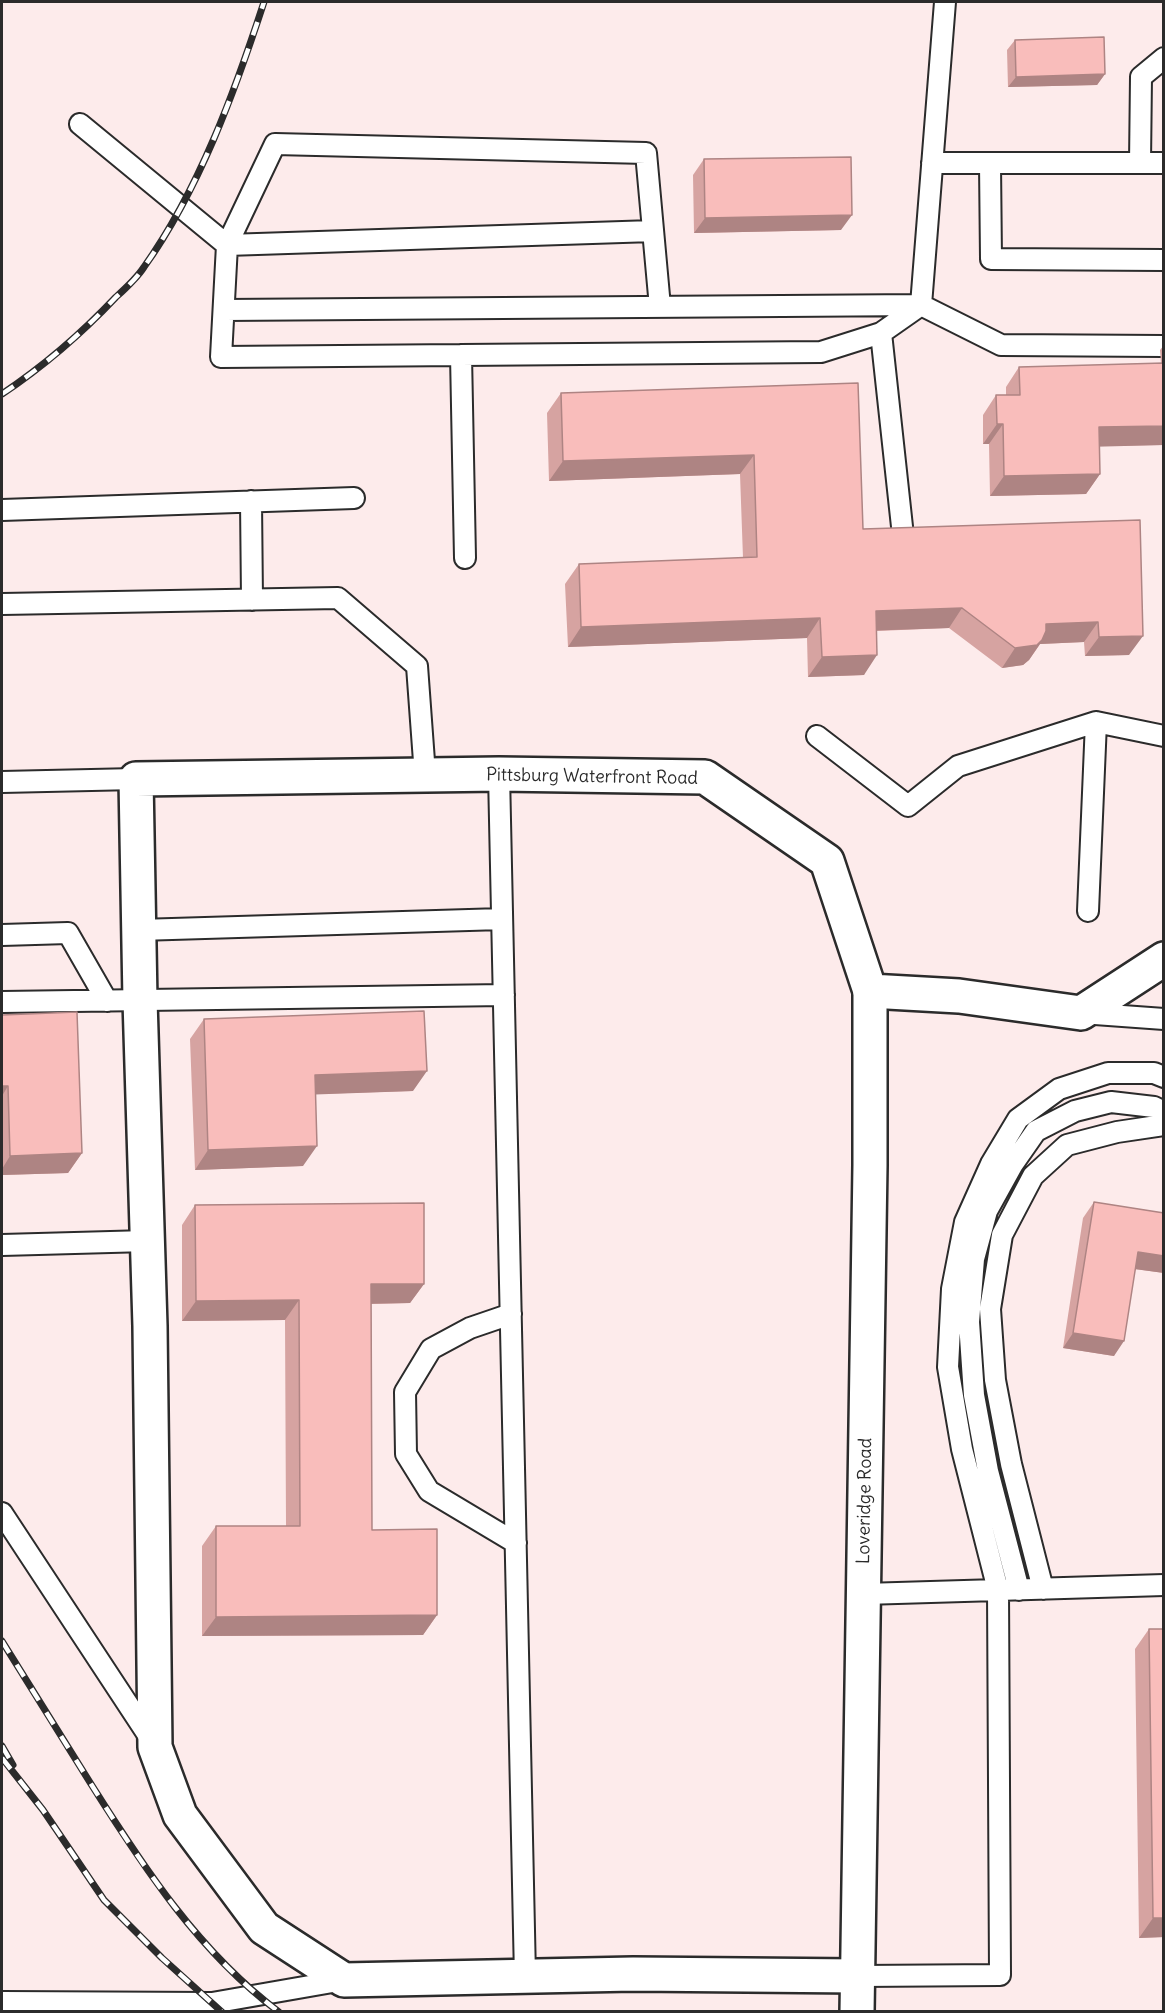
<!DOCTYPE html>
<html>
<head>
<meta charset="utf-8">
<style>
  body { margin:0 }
  #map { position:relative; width:1165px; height:2013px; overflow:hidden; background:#fdebeb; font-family:Delius,sans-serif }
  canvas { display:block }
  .frame { position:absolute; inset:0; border:3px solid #2b2b2b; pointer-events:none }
</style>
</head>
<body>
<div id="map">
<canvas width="1165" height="2013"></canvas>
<div class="frame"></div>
</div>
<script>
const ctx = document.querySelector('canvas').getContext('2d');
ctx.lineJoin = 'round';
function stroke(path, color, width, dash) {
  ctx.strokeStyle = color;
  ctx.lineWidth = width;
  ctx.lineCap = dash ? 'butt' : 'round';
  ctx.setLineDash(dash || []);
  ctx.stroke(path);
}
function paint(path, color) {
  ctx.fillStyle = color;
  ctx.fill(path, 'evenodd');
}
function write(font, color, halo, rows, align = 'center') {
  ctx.font = font + ' Delius,sans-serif';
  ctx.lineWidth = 6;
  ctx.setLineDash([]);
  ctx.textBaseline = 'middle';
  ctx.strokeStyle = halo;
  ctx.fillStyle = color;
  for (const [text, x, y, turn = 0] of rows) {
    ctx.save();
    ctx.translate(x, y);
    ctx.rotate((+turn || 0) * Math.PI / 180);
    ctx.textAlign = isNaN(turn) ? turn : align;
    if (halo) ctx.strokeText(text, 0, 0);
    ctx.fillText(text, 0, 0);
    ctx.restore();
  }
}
const lane = new Path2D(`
  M80 124 227 245 221 357 821 352 881 333 921 305 945 2
  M932 163H1164
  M1140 163 1141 77 1164 58
  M990 164 991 259 1164 260
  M653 231 227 245 275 144 646 153 660 307
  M224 310 921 305 1001 345 1164 346
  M881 333 904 545
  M461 355 465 558
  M251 501 252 600
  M2 510 354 498
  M2 604 338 598 417 666 425 775
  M817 736 908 806 958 766 1096 722 1164 736
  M499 774 525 1976
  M2 782 136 779
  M1088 911 1096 722
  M139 930 502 919
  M2 935 68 933 107 1001
  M2 1002 504 995
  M1081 1013 1164 1019
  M2 1245 147 1241
  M511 1314 470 1328 431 1349 405 1392 406 1454 429 1491 516 1543
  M2 1513 152 1741
  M1043 1589 1011 1464 995 1380 990 1309 1002 1235 1033 1176 1067 1145 1117 1132 1164 1125
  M1019 1590 988 1471 974 1395 969 1322 974 1259 987 1211 1013 1164 1036 1131 1075 1111 1111 1102 1154 1107 1164 1112
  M864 1594 1164 1585
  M859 1976 1000 1975 998 1590 962 1449 948 1367 952 1289 965 1222 991 1164 1018 1119 1059 1089 1108 1073H1154L1164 1077
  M2 2002 212 2003 344 1980`);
const street = new Path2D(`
  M859 1976 633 1974 344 1980 264 1928 180 1815 155 1747 150 1326 140 1000 136 779 499 774 705 777 827 861 870 991 959 996 1081 1013 1164 959`);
const secondary = new Path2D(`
  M857 2012 870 1165V991`);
const rail = new Path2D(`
  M2 394C44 366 81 334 116 297 126 288 137 278 144 267 199 190 235 91 264 2
  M2 1641C31 1688 61 1736 91 1784 144 1868 199 1952 279 2012
  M2 1746 13 1765
  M2 1758 43 1810 104 1900 162 1958 222 2012`);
const wall = new Path2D(`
  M1015 40 1105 74 1097 85 1008 87 1007 50Z
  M704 159 841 230 694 233 693 175Z
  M1164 345V515L1162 445 1099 446 1100 474 1086 494 990 496 989 444H983V415L996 395H1006V387L1019 367 1161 363 1160 350Z
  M858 383 863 529 1140 520 1129 655 1085 656 1084 642 1040 644 1029 660 1023 665 1002 668 949 628 877 631 864 675 808 677 807 638 568 647 565 584 579 564 743 558 740 474 549 481 547 413 561 393Z
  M2 1015 82 1153 68 1173 2 1175Z
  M204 1019 413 1091 315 1094 303 1166 195 1170 190 1039Z
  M1094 1202 1164 1213V1273L1135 1269 1114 1356 1063 1348 1083 1218Z
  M195 1205 424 1284 410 1303 371 1304 372 1530 437 1615 423 1635 202 1636V1546L216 1526H286L285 1320 182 1321V1225Z
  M1149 1629H1164V1937L1139 1938 1135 1649Z`);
const shadedWall = new Path2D(`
  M1105 74 1097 85 1008 87 1016 77Z
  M852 215 841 230 694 233 705 218Z
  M997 424H1003L989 444H983Z
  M1164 426V445L1085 447 1099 427Z
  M754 455 740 474 549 481 563 461Z
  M1100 474 1086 494 990 496 1004 476Z
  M962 608 949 628 862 631 876 611Z
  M820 618 807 638 568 647 581 627Z
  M1098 622 1084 642 1040 644 1029 660 1023 665 1002 668 1015 648 1046 624Z
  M1143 636 1129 655 1085 656 1099 637Z
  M877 655 864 675 808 677 822 657Z
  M427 1071 413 1091 301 1095 315 1075Z
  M2 1086H8L2 1096Z
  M317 1146 303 1166 195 1170 208 1150Z
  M82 1153 68 1173 2 1175V1169L10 1156Z
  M1138 1252 1164 1256V1273L1127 1268Z
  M371 1284H424L410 1303 357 1304Z
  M299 1300 285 1320 182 1321 196 1301Z
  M1073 1333 1124 1341 1114 1356 1063 1348Z
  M437 1615 423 1635 202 1636 216 1617Z
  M1153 1918H1164V1937L1139 1938Z`);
const building = new Path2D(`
  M1104 37 1105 74 1016 77 1015 40Z
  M851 157 852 215 705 218 704 159Z
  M1164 363V426L1099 427 1100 474 1004 476 1003 424H997L996 395H1020L1019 367Z
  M858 383 863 529 1140 520 1143 636 1099 637 1098 622 1046 624V631L1042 640 1037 645 1015 648 962 608 876 611 877 655 822 657 820 618 581 627 579 564 757 557 754 455 563 461 561 393Z
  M424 1011 427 1071 315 1075 317 1146 208 1150 204 1019Z
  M77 1012 82 1153 10 1156 8 1086H2V1015Z
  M1094 1202 1164 1213V1256L1138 1252 1124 1341 1073 1333Z
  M424 1203V1284H371L372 1530 437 1529V1615L216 1617V1526H300L299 1300 196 1301 195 1205Z
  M1149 1629H1164V1918H1153Z`);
const streetNames = [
  ["Pittsburg Waterfront Road",592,777,1],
  ["Loveridge Road",865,1501,-89]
];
stroke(lane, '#2b2b2b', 24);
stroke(street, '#2b2b2b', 38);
stroke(secondary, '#2b2b2b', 38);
stroke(lane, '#fff', 20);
stroke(street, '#fff', 33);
stroke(secondary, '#fff', 33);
stroke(rail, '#2b2b2b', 7);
stroke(rail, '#fff', 4.5, [14]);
paint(wall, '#d6a3a1');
paint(shadedWall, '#ae8483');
paint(building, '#f9bdbb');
stroke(building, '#ae8483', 1.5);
write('18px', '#2b2b2b', '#fff', streetNames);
</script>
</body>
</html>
